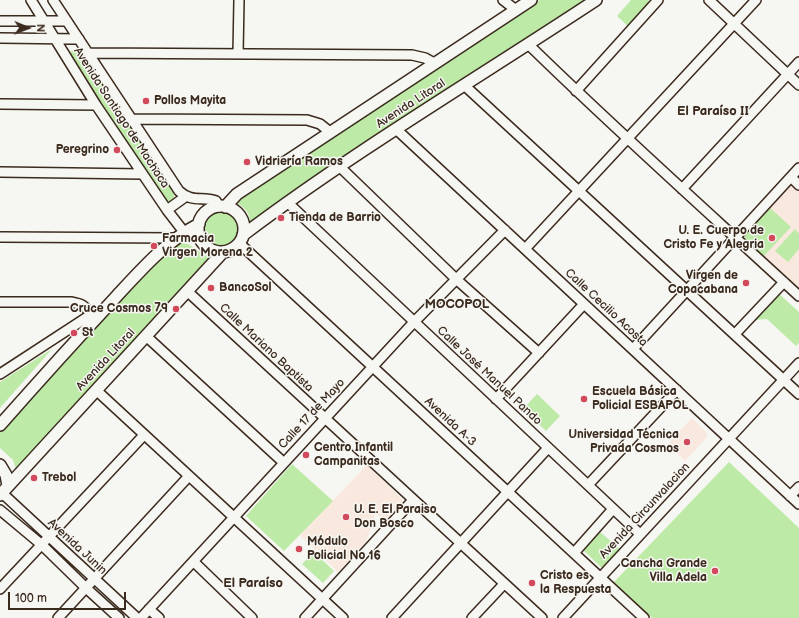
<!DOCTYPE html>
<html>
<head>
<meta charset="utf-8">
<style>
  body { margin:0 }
  #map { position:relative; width:799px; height:618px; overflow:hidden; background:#f6f6f2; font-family:"Balsamiq Sans",sans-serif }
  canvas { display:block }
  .north { position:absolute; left:8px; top:8px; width:40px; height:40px; -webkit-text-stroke:3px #f6f6f2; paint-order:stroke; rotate:91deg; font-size:11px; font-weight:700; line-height:16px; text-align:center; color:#3b2a1e }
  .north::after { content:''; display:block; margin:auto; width:14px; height:18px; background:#3b2a1e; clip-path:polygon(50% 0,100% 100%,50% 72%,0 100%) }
  .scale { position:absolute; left:8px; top:592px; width:118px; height:18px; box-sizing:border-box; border:2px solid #3b2a1e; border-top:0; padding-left:5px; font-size:12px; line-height:14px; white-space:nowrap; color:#3b2a1e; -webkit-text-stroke:3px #f6f6f2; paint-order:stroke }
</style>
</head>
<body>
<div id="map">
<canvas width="799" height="618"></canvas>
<div class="north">N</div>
<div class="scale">100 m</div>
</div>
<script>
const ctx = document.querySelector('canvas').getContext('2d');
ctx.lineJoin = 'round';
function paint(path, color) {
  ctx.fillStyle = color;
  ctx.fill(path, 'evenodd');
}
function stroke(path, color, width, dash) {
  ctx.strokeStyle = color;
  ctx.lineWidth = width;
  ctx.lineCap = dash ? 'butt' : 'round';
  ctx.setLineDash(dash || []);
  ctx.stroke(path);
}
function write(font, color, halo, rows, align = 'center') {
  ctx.font = font + ' "Balsamiq Sans",sans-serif';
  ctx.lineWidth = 3;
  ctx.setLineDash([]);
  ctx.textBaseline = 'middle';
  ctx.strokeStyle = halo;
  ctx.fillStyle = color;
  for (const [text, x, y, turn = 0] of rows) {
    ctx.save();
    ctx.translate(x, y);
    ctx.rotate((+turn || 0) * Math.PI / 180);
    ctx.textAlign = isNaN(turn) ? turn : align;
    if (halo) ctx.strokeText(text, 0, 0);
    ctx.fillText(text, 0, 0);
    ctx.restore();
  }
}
const built = new Path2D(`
  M789 184H792L799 190V290L745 241V235Z
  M692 418 706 432 707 437 685 461 668 444Z
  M367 465 402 499V504L387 520 375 514 366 542 338 572 300 535Z`);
const green = new Path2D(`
  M540 0H589L339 162 250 222C250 212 243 206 235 202Z
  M631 0H648L654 6 632 30 617 16Z
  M77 48 80 49 174 193V198L170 201H165L70 56 71 51Z
  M769 207 791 227 763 257 745 241V235Z
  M205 229a17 17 0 1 1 34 0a17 17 0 1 1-34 0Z
  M795 229 799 234V249L788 262 775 251Z
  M179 243 188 244 212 260 17 473 13 460 0 448V430L128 293 174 246Z
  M778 293 799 312V343L796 346 767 319 753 320Z
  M52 349 0 408V382Z
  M537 394 560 416 546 431 523 409Z
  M729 462 799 528V618H652L614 582Z
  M292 464 333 501 284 551 246 516Z
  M599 531 622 551 605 571 583 550Z
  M314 552 334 571 323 583 302 564Z`);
const minor = new Path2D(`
  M31 0 96 105 167 210 184 232 200 238
  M53 0 179 191C192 203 202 196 216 201L219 207
  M503 0 516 10
  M709 0 799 85
  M0 21H67
  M0 38 79 39
  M529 45C617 131 709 213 799 296
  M89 53 412 55 425 58 434 63
  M238 54 239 0
  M464 85 799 394
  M576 91 658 0
  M0 104 96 105
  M131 119 307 120 320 124 330 132
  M396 129 799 504
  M339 166 456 279 539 353
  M0 172 142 174
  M791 177 799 185
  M682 189 799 62
  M287 202 640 534
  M167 210 185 197
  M0 237 175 238
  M239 243 644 618
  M525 249 756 0
  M187 291 542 618
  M0 302H71C87 305 84 307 95 318
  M735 334 784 282
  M146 336 283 462
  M633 349 799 168
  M0 374 92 314
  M96 390 343 618
  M496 399 584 304
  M588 485 677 390
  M2 493 137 618
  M790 496 799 487
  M0 510 42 545 86 588 119 618
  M574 553 613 509
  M194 562 252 618
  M0 589 144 435
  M149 609 159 618
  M58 618 189 476
  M141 618 414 322 505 230
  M305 618 413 500
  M392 618 548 448
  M472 618 504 584
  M563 618 799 363`);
const major = new Path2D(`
  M198 229a23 23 0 1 1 46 0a23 23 0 1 1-46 0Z
  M225 207 237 194 531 0
  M243 235C356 150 478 78 596 0
  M0 425C38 382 76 340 115 298 141 270 165 242 199 224
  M0 465 6 475 8 486
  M0 495 223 252`);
const markers = [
  [146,101,4,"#d1495b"],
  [117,150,4,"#d1495b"],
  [247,162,4,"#d1495b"],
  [281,218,4,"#d1495b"],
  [772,238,4,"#d1495b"],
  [154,246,4,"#d1495b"],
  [746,283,4,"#d1495b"],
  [211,288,4,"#d1495b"],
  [176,309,4,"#d1495b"],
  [74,333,4,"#d1495b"],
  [584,399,4,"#d1495b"],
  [687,442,4,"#d1495b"],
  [306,455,4,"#d1495b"],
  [34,478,4,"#d1495b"],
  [346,517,4,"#d1495b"],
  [299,549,4,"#d1495b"],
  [715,571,4,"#d1495b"],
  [532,583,4,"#d1495b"]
];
const poiNames = [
  ["Pollos Mayita",154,101],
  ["Peregrino",109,150,"right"],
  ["Vidriería Ramos",255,162],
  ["Tienda de Barrio",289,218],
  ["U. E. Cuerpo de",764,231,"right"],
  ["Cristo Fe y Alegria",764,245,"right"],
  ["Farmacia",162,239],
  ["Virgen Morena 2",162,253],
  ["Virgen de",738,276,"right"],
  ["Copacabana",738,290,"right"],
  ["BancoSol",219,288],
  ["Cruce Cosmos 79",168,309,"right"],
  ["St",82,333],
  ["Escuela Básica",592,392],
  ["Policial ESBAPOL",592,406],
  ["Universidad Técnica",679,435,"right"],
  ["Privada Cosmos",679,449,"right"],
  ["Centro Infantil",314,448],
  ["Campanitas",314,462],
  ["Trebol",42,478],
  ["U. E. El Paraiso",354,510],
  ["Don Bosco",354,524],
  ["Módulo",307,542],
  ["Policial No 16",307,556],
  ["Cancha Grande",707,564,"right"],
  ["Villa Adela",707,578,"right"],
  ["Cristo es",540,576],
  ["la Respuesta",540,590]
];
const streetNames = [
  ["Avenida Litoral",411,104,-33],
  ["Avenida Santiago de Machaca",121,118,57],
  ["Calle Cecilio Acosta",606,308,43],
  ["Calle Mariano Baptista",266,348,43],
  ["Avenida Litoral",106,360,-47],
  ["Calle José Manuel Pando",489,376,43],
  ["Calle 17 de Mayo",312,414,-47],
  ["Avenida A-3",450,422,43],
  ["Avenida Circunvalacion",645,511,-47],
  ["Avenida Junin",77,547,43]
];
const neighbourhoodNames = [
  ["El Paraíso II",713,112],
  ["MOCOPOL",457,305],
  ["El Paraíso",253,584]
];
paint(built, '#f8e8de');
paint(green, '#beeaa7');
stroke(minor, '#3b2a1e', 12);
stroke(major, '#3b2a1e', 14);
stroke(minor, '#f6f6f2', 9);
stroke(major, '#f6f6f2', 11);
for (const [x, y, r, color] of markers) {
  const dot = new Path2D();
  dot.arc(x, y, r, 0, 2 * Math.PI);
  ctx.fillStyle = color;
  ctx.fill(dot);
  stroke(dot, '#f6f6f2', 1.5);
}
write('bold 12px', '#3b2a1e', '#f6f6f2', poiNames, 'left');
write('12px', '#3b2a1e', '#f6f6f2', streetNames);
write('bold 13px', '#3b2a1e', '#f6f6f2', neighbourhoodNames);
</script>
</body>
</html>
